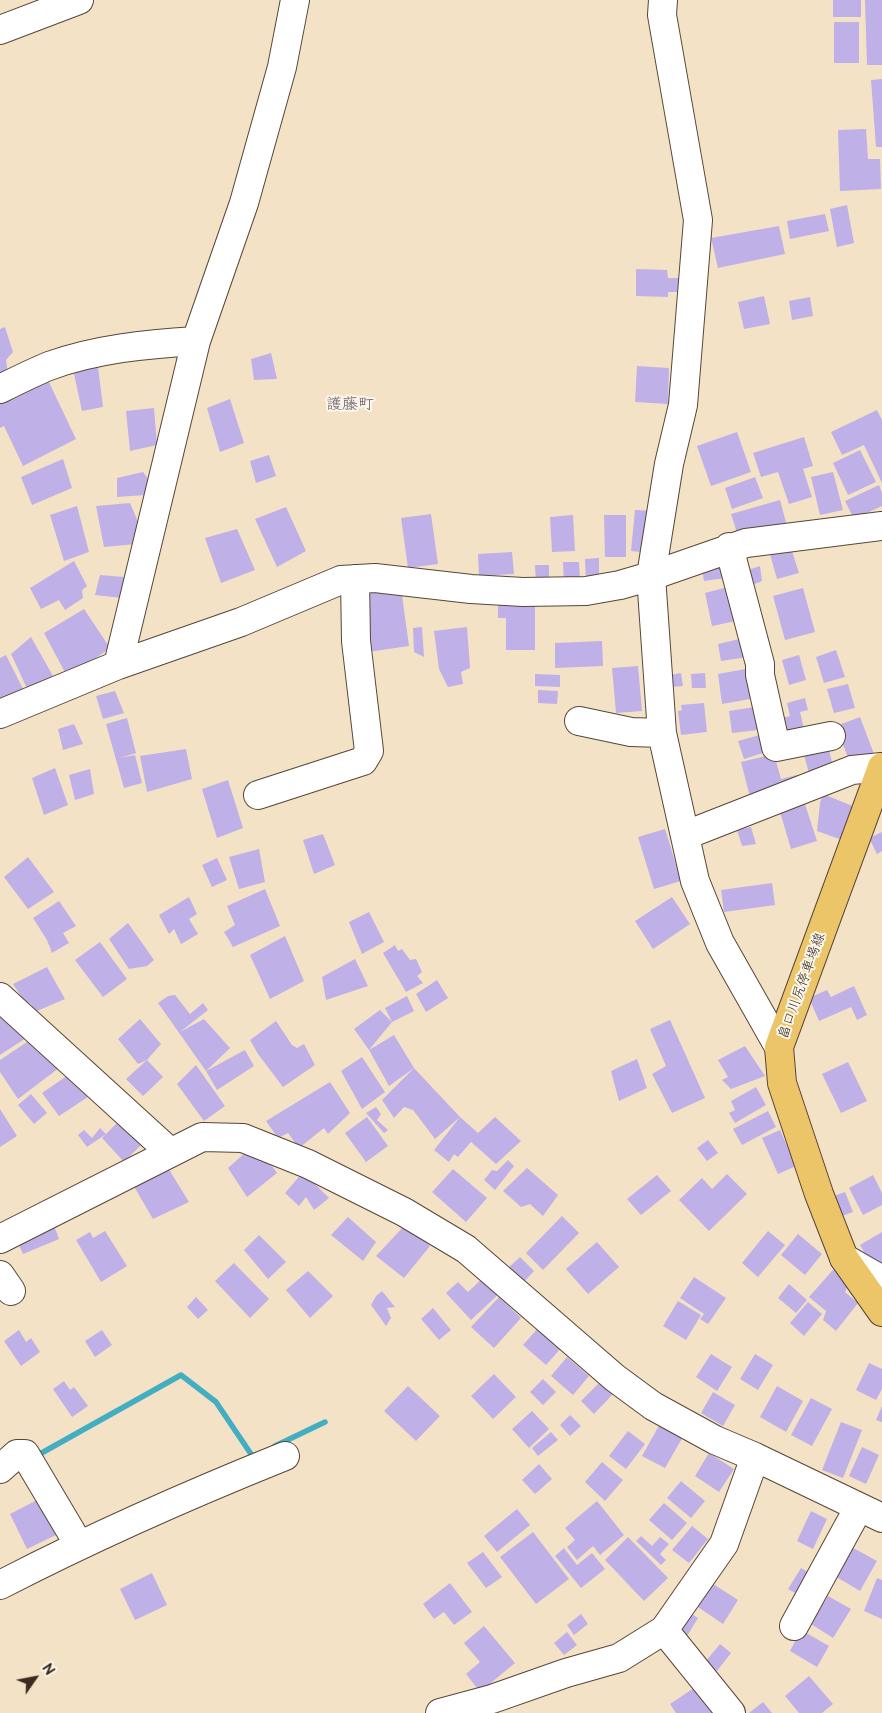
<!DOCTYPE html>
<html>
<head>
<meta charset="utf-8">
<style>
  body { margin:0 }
  #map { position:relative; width:882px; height:1713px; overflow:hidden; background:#f3e2c6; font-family:"Balsamiq Sans",sans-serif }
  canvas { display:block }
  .north { position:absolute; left:10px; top:1653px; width:50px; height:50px; -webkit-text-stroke:4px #fbf7ec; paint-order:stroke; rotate:57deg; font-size:14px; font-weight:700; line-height:20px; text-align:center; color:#3b2a1e }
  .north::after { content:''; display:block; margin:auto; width:18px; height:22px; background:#3b2a1e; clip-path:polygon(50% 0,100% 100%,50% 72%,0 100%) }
</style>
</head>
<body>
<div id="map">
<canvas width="882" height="1713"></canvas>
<div class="north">N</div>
</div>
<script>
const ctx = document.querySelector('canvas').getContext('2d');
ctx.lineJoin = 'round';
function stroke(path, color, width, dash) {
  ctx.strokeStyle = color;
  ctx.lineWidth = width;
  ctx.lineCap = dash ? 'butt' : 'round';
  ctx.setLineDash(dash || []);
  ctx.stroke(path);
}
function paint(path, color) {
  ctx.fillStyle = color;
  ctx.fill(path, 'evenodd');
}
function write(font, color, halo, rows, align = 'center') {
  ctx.font = font + ' "Balsamiq Sans","Klee One",sans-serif';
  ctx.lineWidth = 4;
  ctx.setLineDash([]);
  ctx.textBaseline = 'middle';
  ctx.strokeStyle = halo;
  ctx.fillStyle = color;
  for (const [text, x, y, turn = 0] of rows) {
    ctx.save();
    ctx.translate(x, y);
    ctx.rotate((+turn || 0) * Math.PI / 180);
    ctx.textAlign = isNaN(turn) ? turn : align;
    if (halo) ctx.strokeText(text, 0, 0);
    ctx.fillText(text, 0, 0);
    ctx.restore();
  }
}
const stream = new Path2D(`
  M275 1446 325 1422
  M38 1455 181 1375 216 1402 253 1457 256 1455`);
const building = new Path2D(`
  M833 0H861V17H833Z
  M865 0H882V65H867Z
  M834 22H859V63H834Z
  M882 79V147H876L871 80Z
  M866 129 868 159H880L881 189 840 191 838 130Z
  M847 205 854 243 837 247 830 209Z
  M825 214 829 231 790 239 787 221Z
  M779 226 785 254 718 268 711 238Z
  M636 269 667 270 668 278H683V292H668V297L636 296Z
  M764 296 770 324 744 329 738 302Z
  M810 297 813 316 792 320 789 301Z
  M5 327 13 352 6 360 8 375 0 378V329Z
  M271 353 277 379 254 380 251 359Z
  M97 359 103 407 82 411 71 360Z
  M637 366 669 368 668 404 635 402Z
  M46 376 76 439 23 466 4 426 0 428V395Z
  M230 399 244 443 220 452 207 408Z
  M154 408 157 445 130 451 126 411Z
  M877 410 882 420V483L864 445 842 455 831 432Z
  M737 432 751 472 711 486 697 446Z
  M804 437 813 466 803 469 812 497 789 504 778 472 761 477 753 453Z
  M860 450 876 482 848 495 833 463Z
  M269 455 276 476 256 483 250 461Z
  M63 459 72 488 32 505 21 477Z
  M143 472 159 494 117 497V478Z
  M833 472 843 510 820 515 811 477Z
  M755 477 763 498 732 509 725 488Z
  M879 485 882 493V506L854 519 845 501Z
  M780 500 787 526 739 539 731 514Z
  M130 503 147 543 104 547 96 506Z
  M77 506 89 552 64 561 50 515Z
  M286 507 306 551 277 567 255 519Z
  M635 510 655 511 651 553 631 551Z
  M431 514 438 564 408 568 401 518Z
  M573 515 575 551 552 552 550 517Z
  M604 515H626V557H605Z
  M237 529 255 570 221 583 205 538Z
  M791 548 799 573 777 579 770 554Z
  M512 552 514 574 479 576 478 554Z
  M599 558V579L586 580 585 559Z
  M723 559 726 578 704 581 701 563Z
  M74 561 87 586 82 590 83 598 65 610 59 600 41 609 30 588Z
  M563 562H579L580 582 564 583Z
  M535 565H549V585H536Z
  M760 566 762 581 749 586 745 571Z
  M100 575 124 577 122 598 95 595Z
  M400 581 409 646 368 652 364 587Z
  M728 587 736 621 712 626 705 593Z
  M803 588 815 632 785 640 773 596Z
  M498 601H535V650H506V618H498Z
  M84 609 110 648 68 678 44 633Z
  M422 627 424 657 414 652 413 628Z
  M467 627 470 668 461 672 463 684 448 687 439 669 434 631Z
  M31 637 58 685 32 699 11 654Z
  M744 638 748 657 721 661 718 644Z
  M602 641 603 666 555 668V643Z
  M836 650 845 677 824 683 816 657Z
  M6 655 29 701 0 718V658Z
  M799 655 806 680 789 685 782 660Z
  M638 666 642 711 616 713 612 668Z
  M751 668 756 698 722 704 718 674Z
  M681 673 683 686 672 687 670 675Z
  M705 673 706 688H692L691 674Z
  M535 674 560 675V687L535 686Z
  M848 684 855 708 834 713 827 689Z
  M538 690 558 691 557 704 538 703Z
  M115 691 124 713 103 719 96 696Z
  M805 698 808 710 800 712 804 729 782 735 778 719 790 716 787 703Z
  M704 703 707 732 681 735 678 711 682 710 681 705Z
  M755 707 758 730 732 733 729 711Z
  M860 717 874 754 850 763 836 726Z
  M127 718 136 753 120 758 135 755 142 783 124 788 106 724Z
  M74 724 83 744 63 750 58 729Z
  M763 734 769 751 744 759 738 741Z
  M827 741 835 775 811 781 802 747Z
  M186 749 192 779 147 792 140 756Z
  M774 754 781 779 797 775 800 788 751 801 741 762Z
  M55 768 68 805 44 815 32 778Z
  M90 769 94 794 75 800 69 775Z
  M228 780 243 828 217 838 202 789Z
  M823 794 855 807 845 841 817 831 820 803Z
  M802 795 817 841 791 849 778 805Z
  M751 827 756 844 742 846 737 830Z
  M665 829 681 881 654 889 638 837Z
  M882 832V851L877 854 869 838Z
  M323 834 335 865 314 874 303 840Z
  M259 849 265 882 239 889 229 857Z
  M28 857 54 892 28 909 4 877Z
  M217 858 227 880 212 887 202 865Z
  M772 883 775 905 724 912 721 890Z
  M265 889 280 926 233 947 224 932 235 925 227 906Z
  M189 897 197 914 189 919 198 934 181 944 174 929 169 934 159 915Z
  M672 897 690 924 653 949 635 921Z
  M59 901 76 926 63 933 69 943 52 953 47 940 33 918Z
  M369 912 384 942 362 954 349 922Z
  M128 923 154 960 147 966 129 969 109 939Z
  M285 936 304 981 270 999 250 955Z
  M100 942 127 979 103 997 75 960Z
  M395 945 398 951 402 949 410 960 416 959 422 972 417 976 423 983 406 992 383 953Z
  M355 959 368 986 326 1000 322 977Z
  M47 967 65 999 37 1011 30 1003 25 1002 13 984Z
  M437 980 448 998 426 1012 416 994Z
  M854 986 867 1015 857 1020 851 1007 819 1021 809 998 827 990 831 997Z
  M175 995 190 1014 203 1003 208 1010 180 1032 204 1019 230 1048 206 1071 158 1003 168 996Z
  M407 996 414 1011 392 1022 369 1050 394 1035 414 1068 389 1086 369 1050 354 1029 380 1010 392 1022 385 1008Z
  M8 1012 26 1038 0 1055V1018Z
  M140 1019 161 1044 147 1060 163 1077 143 1096 126 1079 147 1060 138 1064 118 1039Z
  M670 1020 705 1098 672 1113 652 1074 666 1066 650 1029Z
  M276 1021 292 1045 297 1048 304 1044 315 1065 283 1087 258 1054 250 1040Z
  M36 1036 59 1068 18 1099 0 1072V1060Z
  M745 1046 765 1076 731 1089 722 1080 728 1077 718 1060Z
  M245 1050 254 1066 217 1090 206 1071Z
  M362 1057 385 1092 362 1109 341 1071Z
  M637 1059 647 1088 619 1101 611 1071Z
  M848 1062 867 1101 841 1113 822 1074Z
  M196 1065 225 1106 204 1121 177 1084Z
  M414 1068 460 1117 435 1139 413 1110 404 1107 394 1118 382 1100Z
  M77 1069 94 1093 59 1116 42 1093Z
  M330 1082 350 1113 328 1134 324 1128 299 1148 288 1133 278 1138 266 1121Z
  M756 1087 766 1105 735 1123 729 1113 735 1110 731 1101Z
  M31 1094 47 1113 34 1124 18 1105Z
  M376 1107 381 1114 377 1120 388 1130 384 1133 366 1113Z
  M0 1109 17 1136 0 1147Z
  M768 1111 776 1127 742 1145 733 1129Z
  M123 1117 146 1140 124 1162 102 1138Z
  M367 1117 388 1146 366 1162 345 1133Z
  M460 1117 478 1133 495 1117 521 1141 496 1164 471 1142 458 1157 454 1154 449 1162 434 1150Z
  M100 1128 106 1134 87 1147 78 1135 84 1130 92 1138Z
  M780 1130 796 1166 778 1174 762 1138Z
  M708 1140 718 1153 707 1161 697 1148Z
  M256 1143 277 1173 247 1197 228 1168Z
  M508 1160 514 1166 495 1190 484 1180 492 1170 497 1171Z
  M165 1163 189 1202 153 1219 132 1183Z
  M527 1168 558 1195 543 1216 530 1204 521 1207 503 1191Z
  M453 1169 487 1198 466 1222 432 1192Z
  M303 1172 329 1198 314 1210 306 1197 299 1206 285 1193Z
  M727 1174 747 1194 709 1231 679 1200 702 1178 712 1189Z
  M657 1175 671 1191 641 1215 627 1199Z
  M873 1175 882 1193V1205L863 1215 849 1188Z
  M845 1192 853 1212 839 1217 831 1197Z
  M562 1216 579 1233 543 1270 526 1253Z
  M348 1217 376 1242 363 1261 331 1235Z
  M52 1220 59 1239 23 1254 15 1236Z
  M406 1224 430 1246 404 1278 376 1256Z
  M105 1231 127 1266 101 1282 76 1240 90 1232 93 1238Z
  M768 1231 785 1245 758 1277 742 1263Z
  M882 1232V1271L877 1274 860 1245Z
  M798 1234 822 1254 805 1275 781 1255Z
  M259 1235 286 1262 268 1279 244 1250Z
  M597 1242 619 1267 588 1294 566 1269Z
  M520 1257 534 1271 523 1283 508 1268Z
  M234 1263 269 1299 250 1318 215 1281Z
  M838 1264 852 1276 845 1292 858 1303 836 1331 823 1320 826 1311 809 1297Z
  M308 1271 333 1296 310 1318 286 1290Z
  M487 1274 503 1290 471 1320 446 1293 458 1282 468 1292Z
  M694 1277 726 1298 708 1324 700 1319 704 1314 680 1298Z
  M789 1284 807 1300 796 1313 778 1298Z
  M382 1291 395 1307 387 1308 391 1318 386 1326 371 1305 376 1296Z
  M196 1297 208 1310 198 1319 187 1307Z
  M499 1297 521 1318 494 1348 471 1327Z
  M678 1301 701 1315 686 1340 663 1326Z
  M808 1302 822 1314 804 1336 790 1323Z
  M433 1308 451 1330 439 1340 421 1319Z
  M539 1327 562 1347 546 1365 523 1345Z
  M19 1330 26 1342 31 1338 40 1352 21 1366 4 1341Z
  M102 1330 112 1345 95 1357 85 1341Z
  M711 1354 732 1367 717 1391 696 1377Z
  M755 1354 773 1365 758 1390 740 1379Z
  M567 1357 589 1376 573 1395 551 1376Z
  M869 1363 882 1369V1389L876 1400 856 1390Z
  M494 1374 516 1397 493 1419 471 1396Z
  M543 1379 556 1392 543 1405 530 1392Z
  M64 1381 70 1390 74 1387 88 1406 72 1417 53 1389Z
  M600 1382 613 1394 594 1414 581 1401Z
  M408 1386 440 1416 416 1441 384 1411Z
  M777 1386 803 1401 786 1432 760 1417Z
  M713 1392 735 1405 723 1426 701 1413Z
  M811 1398 832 1409 812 1446 791 1435Z
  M882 1406V1422L876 1420Z
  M532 1411 549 1429 529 1448 512 1429Z
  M570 1415 581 1426 570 1436 560 1425Z
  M661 1422 684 1435 665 1468 642 1456Z
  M841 1422 862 1430 843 1478 822 1470Z
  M628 1431 645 1444 626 1469 609 1456Z
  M551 1432 558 1440 538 1456 532 1448Z
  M862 1447 879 1455 866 1484 849 1476Z
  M709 1453 734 1469 719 1492 695 1476Z
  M602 1462 623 1480 605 1501 585 1482Z
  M539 1464 552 1479 535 1494 522 1480Z
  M681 1481 705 1501 691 1518 667 1498Z
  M39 1499 56 1535 27 1549 10 1514Z
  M597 1501 624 1535 600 1555 593 1546 577 1560 567 1547 575 1540 565 1528Z
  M664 1503 687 1523 672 1540 649 1520Z
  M517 1509 530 1525 497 1552 484 1536Z
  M811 1511 827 1519 813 1549 797 1541Z
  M692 1526 708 1539 689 1563 672 1550Z
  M533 1532 569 1579 536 1604 500 1557Z
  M641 1536 652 1546 660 1537 669 1544 660 1554 666 1560 661 1565 636 1541Z
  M628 1537 668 1578 644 1601 605 1560Z
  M846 1544 877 1561 860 1591 830 1573Z
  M564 1548 577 1565 592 1553 605 1569 581 1588 555 1556Z
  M483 1552 502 1577 486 1588 467 1563Z
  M801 1568 815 1576 803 1597 788 1589Z
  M152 1573 167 1605 135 1620 120 1589Z
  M877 1578 882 1580V1619L864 1611Z
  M710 1582 738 1600 723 1624 695 1605Z
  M450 1583 472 1612 454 1625 444 1612 434 1619 423 1604Z
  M828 1596 851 1609 833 1638 811 1624Z
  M685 1610 698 1618 684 1641 671 1633Z
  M581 1614 588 1624 574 1635 567 1625Z
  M484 1626 515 1663 480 1692 466 1674 480 1662 464 1643Z
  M801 1630 829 1646 817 1667 790 1651Z
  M567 1632 577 1645 564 1655 554 1643Z
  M720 1644 731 1653 717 1671 706 1661Z
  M809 1676 833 1704 822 1713H799L785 1696Z
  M697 1686 715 1713H676L670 1704Z
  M763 1702 772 1713H749Z`);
const minor = new Path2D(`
  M663 0 662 15 698 220 683 405 669 464 651 576 662 733 695 881 720 943 779 1047
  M0 30 79 0
  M0 389C16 381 32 373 49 366 95 349 147 344 196 341
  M729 547 760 664V675L776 747 831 736
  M118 665 196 341 244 203 282 67 295 0
  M0 714 118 665 241 622 341 580 375 578 471 589 523 592 586 591 620 585 651 576 746 543 882 526
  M579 721 631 732 662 733
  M258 795 363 761 369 751 356 641 355 579
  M686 835 852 770 882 767
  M0 997 170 1152
  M0 1239 202 1137 243 1138 308 1164 404 1212 466 1249 615 1378 653 1406 715 1440 755 1457 882 1518
  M844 1258 882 1280
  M0 1275 11 1291
  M0 1469 17 1454H25L79 1545
  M0 1585C93 1537 188 1495 285 1456
  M794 1626 859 1507
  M664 1630 731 1713
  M440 1713 492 1699 566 1673 619 1658 664 1630 724 1544 755 1457`);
const major = new Path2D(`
  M882 767 779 1047 782 1083 819 1194 844 1258 882 1312`);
const streetNames = [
  ["畠口川尻停車場線",802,986,-70]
];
const quarterNames = [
  ["護藤町",350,405]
];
stroke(stream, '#43aec2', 5.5);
paint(building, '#c0b0e8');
stroke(minor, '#574637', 30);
stroke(major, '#574637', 30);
stroke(minor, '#fff', 28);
stroke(major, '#edc569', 28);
write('14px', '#3b2a1e', '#fbf7ec', streetNames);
write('16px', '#6a5965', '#fbf7ec', quarterNames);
</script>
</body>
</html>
